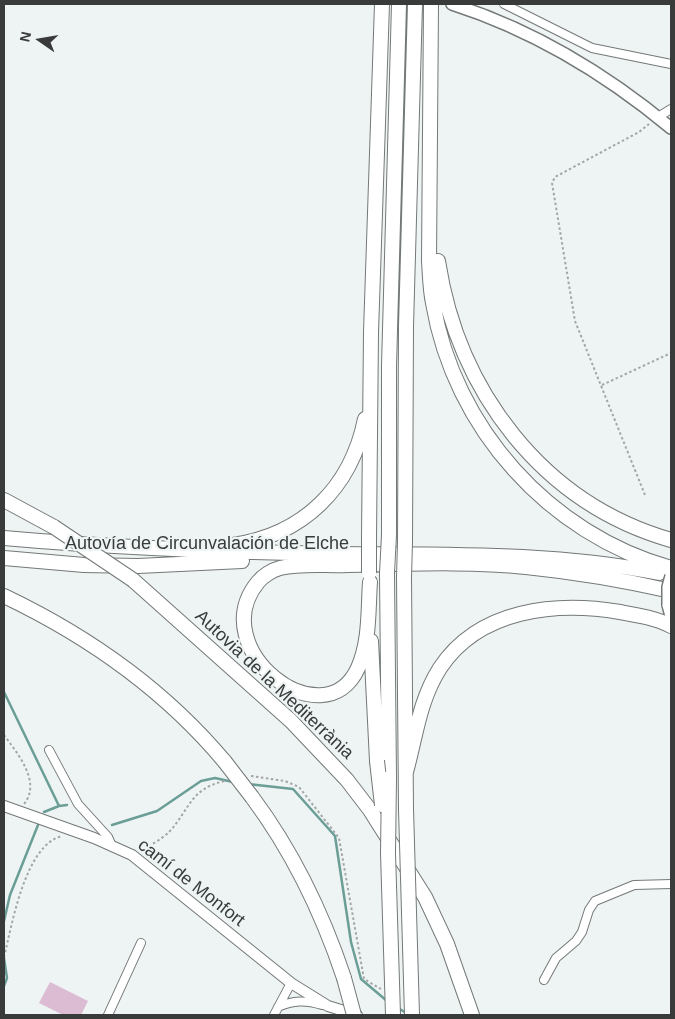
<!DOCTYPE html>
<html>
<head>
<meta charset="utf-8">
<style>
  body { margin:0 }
  #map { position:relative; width:675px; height:1019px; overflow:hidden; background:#eef4f3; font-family:Helvetica,sans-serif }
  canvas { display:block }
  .frame { position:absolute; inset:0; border:5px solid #393b3b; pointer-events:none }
  .north { position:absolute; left:15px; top:15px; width:50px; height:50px; -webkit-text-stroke:4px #eef4f3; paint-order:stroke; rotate:283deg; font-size:14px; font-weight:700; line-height:20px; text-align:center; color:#393b3b }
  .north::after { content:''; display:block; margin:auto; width:18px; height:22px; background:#393b3b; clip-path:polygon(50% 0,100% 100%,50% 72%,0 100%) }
</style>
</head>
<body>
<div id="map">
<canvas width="675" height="1019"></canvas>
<div class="frame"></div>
<div class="north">N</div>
</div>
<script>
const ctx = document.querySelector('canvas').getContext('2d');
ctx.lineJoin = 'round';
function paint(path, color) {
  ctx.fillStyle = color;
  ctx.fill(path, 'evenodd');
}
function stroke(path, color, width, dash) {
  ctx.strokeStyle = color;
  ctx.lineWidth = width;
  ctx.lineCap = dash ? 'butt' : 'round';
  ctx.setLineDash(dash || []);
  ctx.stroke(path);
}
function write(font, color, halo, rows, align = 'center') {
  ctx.font = font + ' Helvetica,sans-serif';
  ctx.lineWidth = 4.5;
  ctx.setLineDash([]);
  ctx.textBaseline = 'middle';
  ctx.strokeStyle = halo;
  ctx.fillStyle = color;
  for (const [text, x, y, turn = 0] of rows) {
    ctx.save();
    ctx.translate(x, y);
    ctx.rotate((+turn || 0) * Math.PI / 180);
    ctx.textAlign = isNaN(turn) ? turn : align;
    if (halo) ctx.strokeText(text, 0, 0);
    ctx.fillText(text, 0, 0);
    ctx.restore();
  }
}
const green = new Path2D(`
  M50 982 88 1001 81 1015H63L39 1003Z`);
const stream = new Path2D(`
  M4 692 59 806 67 805
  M248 784 293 789 335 836 351 942 361 979 387 1001
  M44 812 59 806
  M112 825 157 811 201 781 215 778 233 782
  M4 921 10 895 38 825
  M4 958 7 978 4 986
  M398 1008 408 1014`);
const path = new Path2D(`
  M602 385 671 353
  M645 495 575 321 552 183 555 177 639 132 649 124
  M4 735C17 753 42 782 24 804
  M251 776 285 781 299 787 339 838 364 979 381 989
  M140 851C149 846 162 839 169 832 189 811 190 788 225 781
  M4 957C12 925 25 845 62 836`);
const minor = new Path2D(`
  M504 4 592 48 671 64
  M658 117 671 109
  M49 750 78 804 108 837 112 846
  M544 980 556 958 576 941 582 932 589 910 595 901 634 885 671 884
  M278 1007C293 1000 306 1000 322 1005
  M108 1015 141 943
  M274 1015 291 983`);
const tertiary = new Path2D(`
  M4 806 94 838 132 855 291 983 328 1006 357 1015`);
const secondary = new Path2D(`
  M452 4C533 30 606 74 671 128
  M668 605 671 616`);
const motorway = new Path2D(`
  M431 4 429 261C430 275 430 289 433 303 454 428 549 534 671 568
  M438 261C458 391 542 503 671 540
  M4 500 54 527
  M389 535V366L399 4
  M369 537 371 332 382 4
  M4 538C115 548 227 552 339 554 446 555 554 552 659 573
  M405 542 406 326 415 4
  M233 545C303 535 351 488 365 419
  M4 558 84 565 138 566 242 561
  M387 573 389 778
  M404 577 406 809
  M133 580 291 721 347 780 370 810 425 897 447 944 472 1015
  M370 582C368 611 370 641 358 668 324 742 203 649 258 582 263 576 272 570 280 568 301 563 326 566 348 565 406 564 467 561 526 567 575 572 623 580 671 591
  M4 596C90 637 164 689 225 762
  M371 641 377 761
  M406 772C416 736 419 701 440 668 479 609 556 601 620 612 637 615 656 618 671 626
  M252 797C293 852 322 912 344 978`);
const secondaryBridge = new Path2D(`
  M668 605V587L671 576`);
const motorwayBridge = new Path2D(`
  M54 527 133 580
  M369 537V573
  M387 573 389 535
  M404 577 405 542
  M377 761 382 805
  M225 762 252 797
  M389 778 388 853 393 1015
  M406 809 412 1015
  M344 978 354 1015`);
const streetNames = [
  ["Autovía de Circunvalación de Elche",207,544],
  ["Autovia de la Mediterrània",274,685,43],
  ["camí de Monfort",191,883,38]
];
paint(green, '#dcbcd3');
stroke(stream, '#6b9e96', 2.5);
stroke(minor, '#737977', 10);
stroke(tertiary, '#737977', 12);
stroke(secondary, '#737977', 14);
stroke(motorway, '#737977', 16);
stroke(path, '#a2a6a6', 2, [2.5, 2.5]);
stroke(minor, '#fff', 8);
stroke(tertiary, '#fff', 10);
stroke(secondary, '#fff', 11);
stroke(motorway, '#fff', 14);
stroke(secondaryBridge, '#737977', 14, []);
stroke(motorwayBridge, '#737977', 16, []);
stroke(secondaryBridge, '#fff', 11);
stroke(motorwayBridge, '#fff', 14);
write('18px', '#393b3b', '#eef4f3', streetNames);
</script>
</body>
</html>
